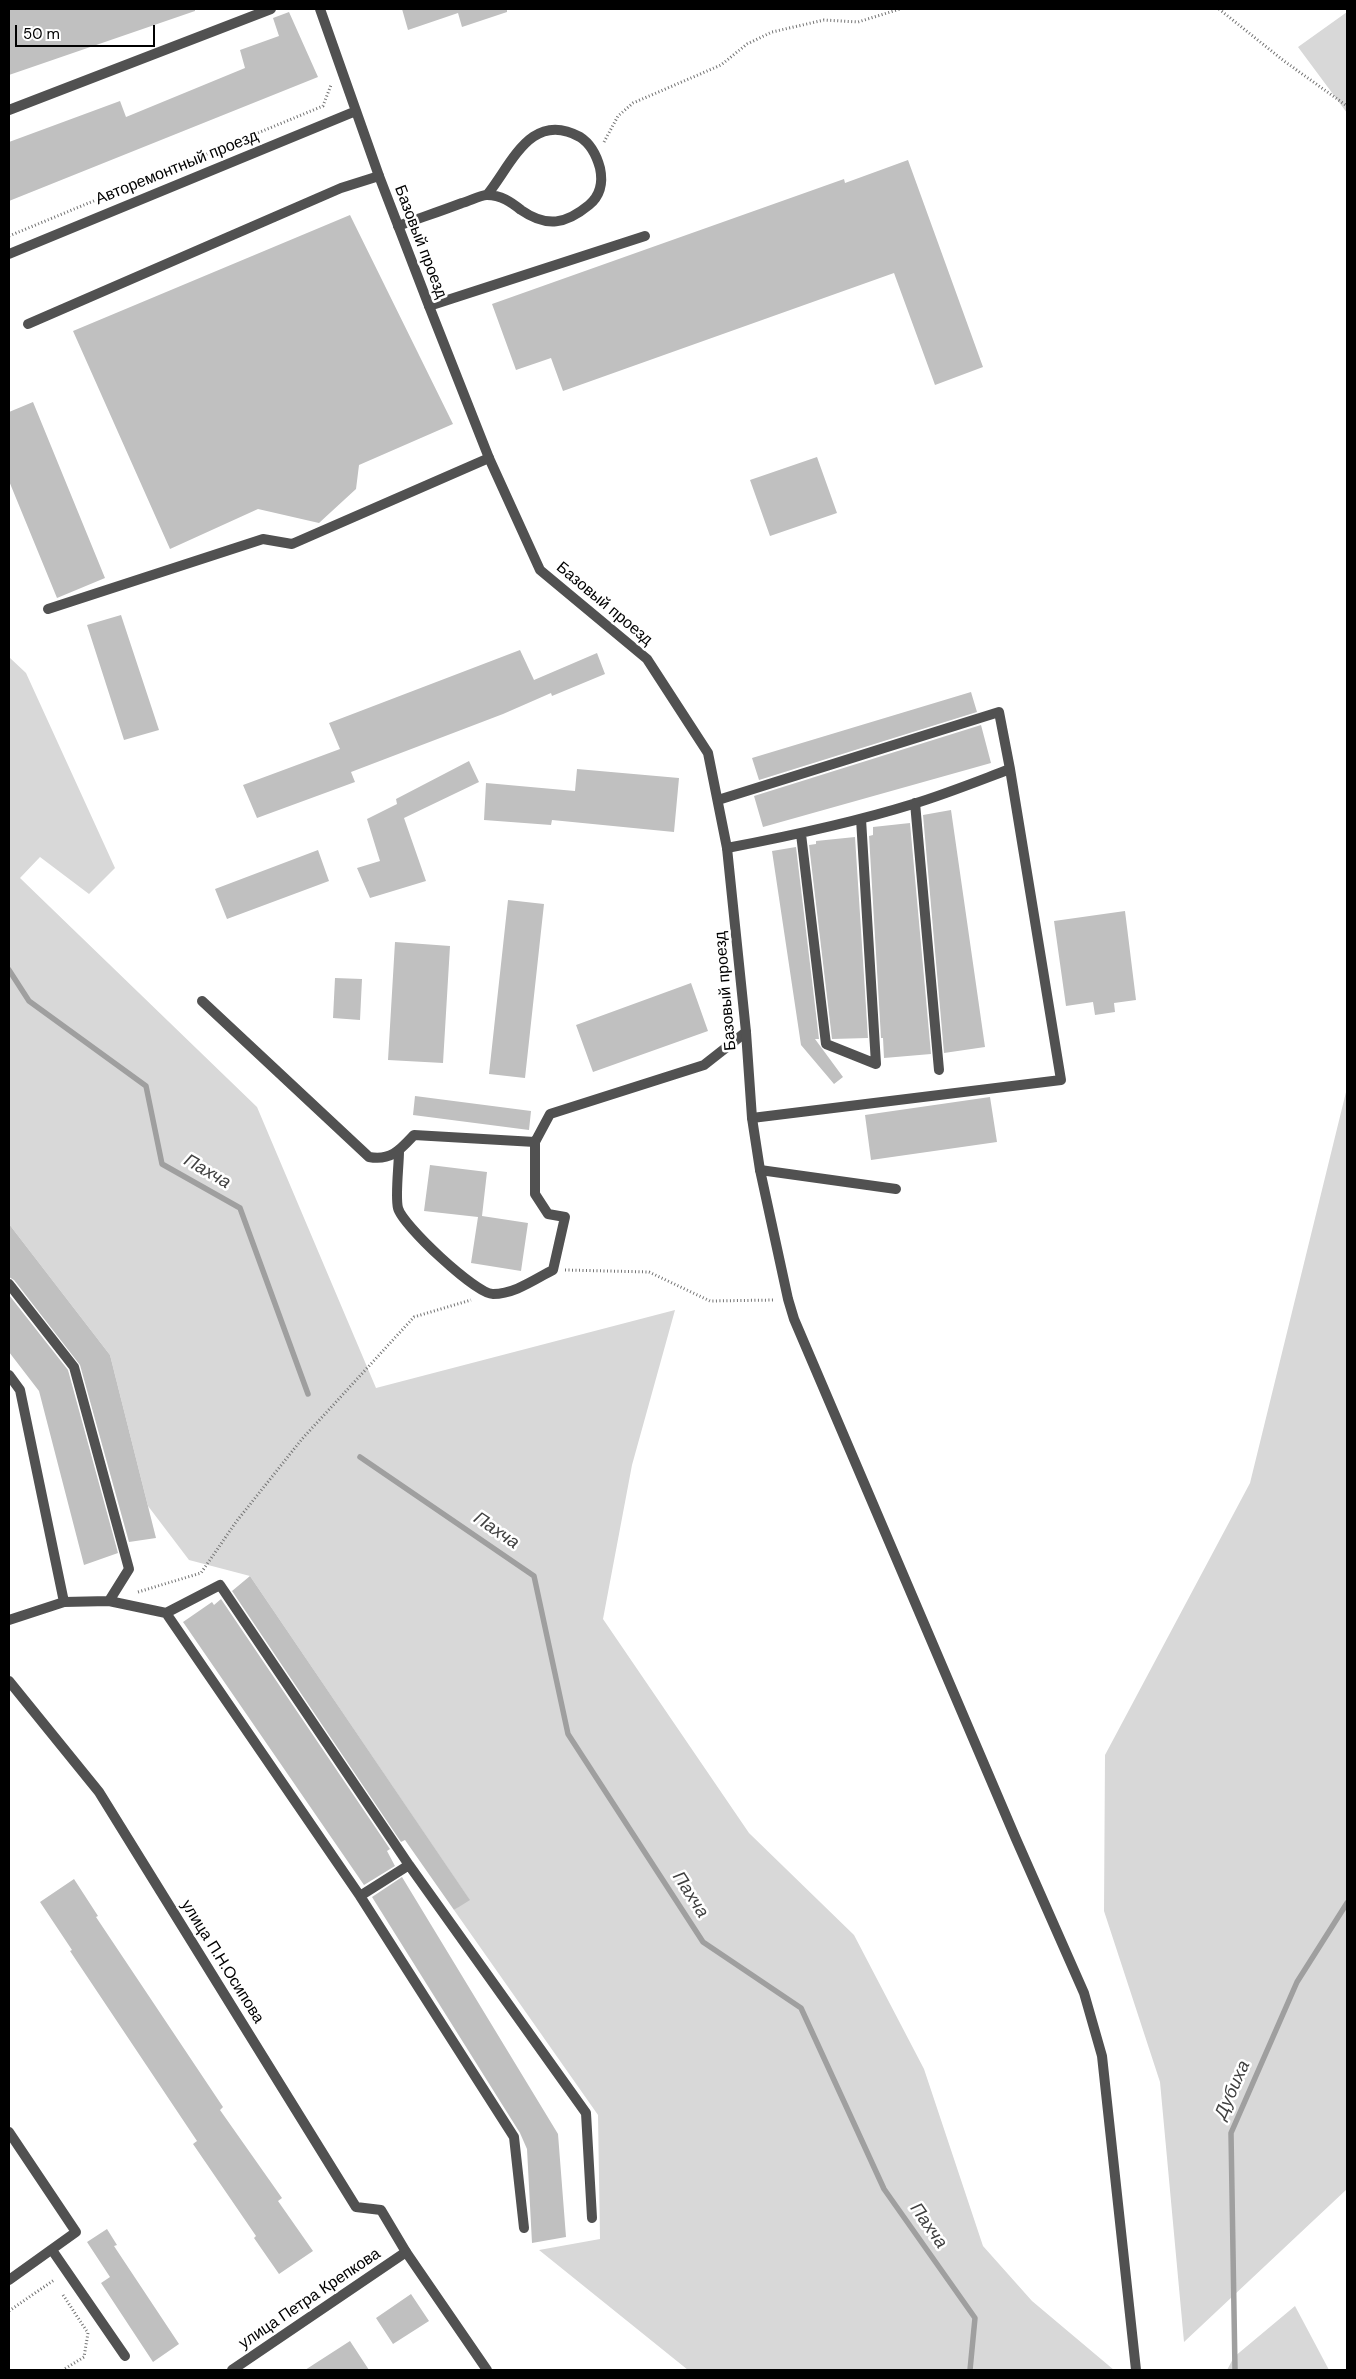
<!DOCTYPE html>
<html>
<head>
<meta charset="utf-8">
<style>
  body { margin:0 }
  #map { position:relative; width:1356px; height:2379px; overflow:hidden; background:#fff; font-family:"DM Sans",sans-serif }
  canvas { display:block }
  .frame { position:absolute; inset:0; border:10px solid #000; pointer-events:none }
  .scale { position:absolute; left:15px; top:25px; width:140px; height:22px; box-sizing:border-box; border:2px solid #000; border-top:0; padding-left:6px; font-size:15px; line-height:18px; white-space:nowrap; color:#000; -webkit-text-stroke:4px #fff; paint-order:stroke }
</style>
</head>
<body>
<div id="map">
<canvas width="1356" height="2379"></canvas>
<div class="frame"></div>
<div class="scale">50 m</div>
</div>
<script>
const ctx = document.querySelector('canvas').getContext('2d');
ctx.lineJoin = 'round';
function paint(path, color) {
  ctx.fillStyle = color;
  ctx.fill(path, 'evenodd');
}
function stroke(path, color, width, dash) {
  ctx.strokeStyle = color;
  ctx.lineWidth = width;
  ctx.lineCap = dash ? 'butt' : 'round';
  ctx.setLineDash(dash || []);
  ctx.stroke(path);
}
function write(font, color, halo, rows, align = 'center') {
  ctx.font = font + ' "DM Sans",sans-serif';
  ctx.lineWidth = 5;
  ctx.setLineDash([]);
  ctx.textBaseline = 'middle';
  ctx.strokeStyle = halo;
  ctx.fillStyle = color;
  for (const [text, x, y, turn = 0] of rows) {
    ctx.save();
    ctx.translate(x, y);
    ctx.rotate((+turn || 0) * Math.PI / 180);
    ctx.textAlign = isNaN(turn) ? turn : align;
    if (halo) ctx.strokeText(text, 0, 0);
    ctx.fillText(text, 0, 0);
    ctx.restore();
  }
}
const green = new Path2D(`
  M1347 12V113L1298 47Z
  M9 657 26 673 115 868 89 894 40 857 20 878 257 1107 376 1388 675 1310 632 1465 603 1619 749 1833 854 1935 924 2069 983 2246 1032 2301 1114 2370H688L539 2250 600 2239 598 2115 454 1910 469 1899 250 1576 189 1560 148 1506 110 1355 9 1224Z
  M1347 1088V2189L1184 2342 1160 2082 1104 1911 1105 1755 1250 1483Z
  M1295 2306 1329 2370H1227L1234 2357Z`);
const stream = new Path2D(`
  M9 970 29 1001 146 1086 162 1164 240 1208 308 1394
  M360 1457 534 1576 568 1734 703 1942 801 2008 884 2189 975 2318 970 2370
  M1235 2370 1231 2133 1297 1982 1347 1903`);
const building = new Path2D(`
  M9 9H195V11L9 75Z
  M402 9H507V12L462 27 458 13 408 30Z
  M289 12 318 77 9 201V142L120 101 126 117 245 68 240 50 279 36 273 18Z
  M908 160 983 367 935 385 894 273 563 391 551 358 516 370 492 304 844 179 845 183Z
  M350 215 453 424 359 465 356 489 319 523 258 509 170 549 73 331Z
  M33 402 105 578 57 598 9 481V412Z
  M817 457 837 513 770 536 750 480Z
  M121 615 159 730 124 740 87 625Z
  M520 650 534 680 597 653 605 674 552 696 551 693 503 714 351 772 355 782 257 818 243 785 340 749 329 723Z
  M971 692 977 712 759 780 752 758Z
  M981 725 991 763 763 827 754 796Z
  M469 761 479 782 404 818 426 881 370 898 357 868 380 861 367 819 397 804 396 799Z
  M577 769 679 778 674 832 552 820 551 825 484 820 486 783 575 791Z
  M951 810 985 1047 944 1053 923 815Z
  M910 823 931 1054 884 1058 883 1038H881L869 836 873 835V827Z
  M855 837 868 1038 832 1039 809 845 816 844V841Z
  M796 847 819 1039H815L843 1077 834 1084 801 1045 772 851Z
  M318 850 329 881 227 919 215 889Z
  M508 900 544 904 525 1078 489 1074Z
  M1125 911 1136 1000 1114 1003 1115 1012 1095 1015 1093 1002 1066 1006 1054 921Z
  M395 942 450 946 443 1063 388 1060Z
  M335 978 362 979 360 1020 333 1018Z
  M691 983 708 1031 593 1072 576 1025Z
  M415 1096 531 1111 529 1130 413 1115Z
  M990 1097 997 1142 871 1160 865 1115Z
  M430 1165 487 1172 482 1216 528 1223 521 1271 471 1263 478 1217 424 1211Z
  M9 1224 110 1355 156 1538 129 1542 80 1365 14 1280 9 1277Z
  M9 1295 68 1370 118 1553 84 1565 39 1391 9 1352Z
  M250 1576 470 1900 454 1910 405 1840 401 1842 232 1591Z
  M221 1599 390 1849 387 1851 395 1866 364 1885 183 1622 212 1602 214 1605Z
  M402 1877 558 2134 566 2237 532 2243 527 2149 520 2133 372 1897Z
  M74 1879 98 1916 96 1917 223 2107 220 2110 282 2198 278 2201 313 2251 279 2274 254 2238 256 2236 193 2144 197 2141 70 1951 72 1950 40 1902Z
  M107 2229 117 2245 114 2246 179 2344 153 2362 101 2283 110 2277 87 2242Z
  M411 2294 429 2321 393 2344 376 2318Z
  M350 2341 369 2370H305Z`);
const path = new Path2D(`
  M1219 9 1284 61 1347 106
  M604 142 618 116 633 103 721 65 747 44 772 32 824 20 858 22 900 9
  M9 236 323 106 331 85
  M565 1270 649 1272 710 1301 775 1300
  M138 1592 201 1573 236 1522 302 1439 414 1317 471 1300
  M63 2295 88 2333 84 2357 63 2370
  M9 2311 54 2280`);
const service = new Path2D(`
  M9 110 271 9
  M398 226C420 218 441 211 462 203 470 201 480 195 487 195 501 195 511 202 521 210 547 228 566 224 589 205 601 195 603 182 600 168 597 157 591 144 580 137 531 110 512 164 487 195
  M429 306 645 236
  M28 324 341 188 379 176
  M48 609 263 539 292 544 489 458
  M718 800 999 712 1010 769
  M915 803 939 1070
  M801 834 826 1044 876 1064 861 819
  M727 848C790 836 852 823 913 804 946 794 978 781 1010 769L1061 1080 752 1118
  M202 1001 369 1157C391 1161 400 1150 414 1135L535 1142
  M399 1151C399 1165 395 1196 398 1208 402 1225 476 1294 493 1294 515 1294 535 1279 553 1270L565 1217 548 1214 535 1194V1142L550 1114 704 1065 746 1032
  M760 1170 896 1189
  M9 1284 74 1367 129 1569 109 1601
  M9 1375 20 1390 64 1602 9 1620
  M64 1602 109 1601 166 1613 360 1896 514 2137 524 2228
  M166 1613 220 1585 409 1865 586 2113 592 2218
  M9 1681 99 1792 356 2207 381 2210 406 2252
  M360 1896 409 1865
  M9 2132 76 2232 9 2280
  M52 2250 125 2356`);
const minor = new Path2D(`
  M320 9 379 176 429 306 489 458 540 570 647 659 708 753 727 848 746 1032 752 1118 760 1170 788 1299 794 1319 1016 1839 1084 1993 1102 2056 1136 2370
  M9 254 356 111
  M232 2370 406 2252 487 2370`);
const streetNames = [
  ["Авторемонтный проезд",177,168,-22],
  ["Базовый проезд",420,242,69],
  ["Базовый проезд",604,604,40],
  ["Базовый проезд",726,991,-95],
  ["улица П.Н.Осипова",222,1962,58],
  ["улица Петра Крепкова",310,2299,-34]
];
const waterNames = [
  ["Пахча",207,1172,30],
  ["Пахча",496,1531,34],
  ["Пахча",690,1895,57],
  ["Дубиха",1233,2090,-66],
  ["Пахча",928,2226,55]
];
paint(green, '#d8d8d8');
stroke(stream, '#9f9f9f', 5.5);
paint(building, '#c0c0c0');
stroke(path, '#737373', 3, [1, 2.5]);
stroke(service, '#515151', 10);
stroke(minor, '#515151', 10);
write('16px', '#000', '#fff', streetNames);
write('italic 18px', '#404040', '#fff', waterNames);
</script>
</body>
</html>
